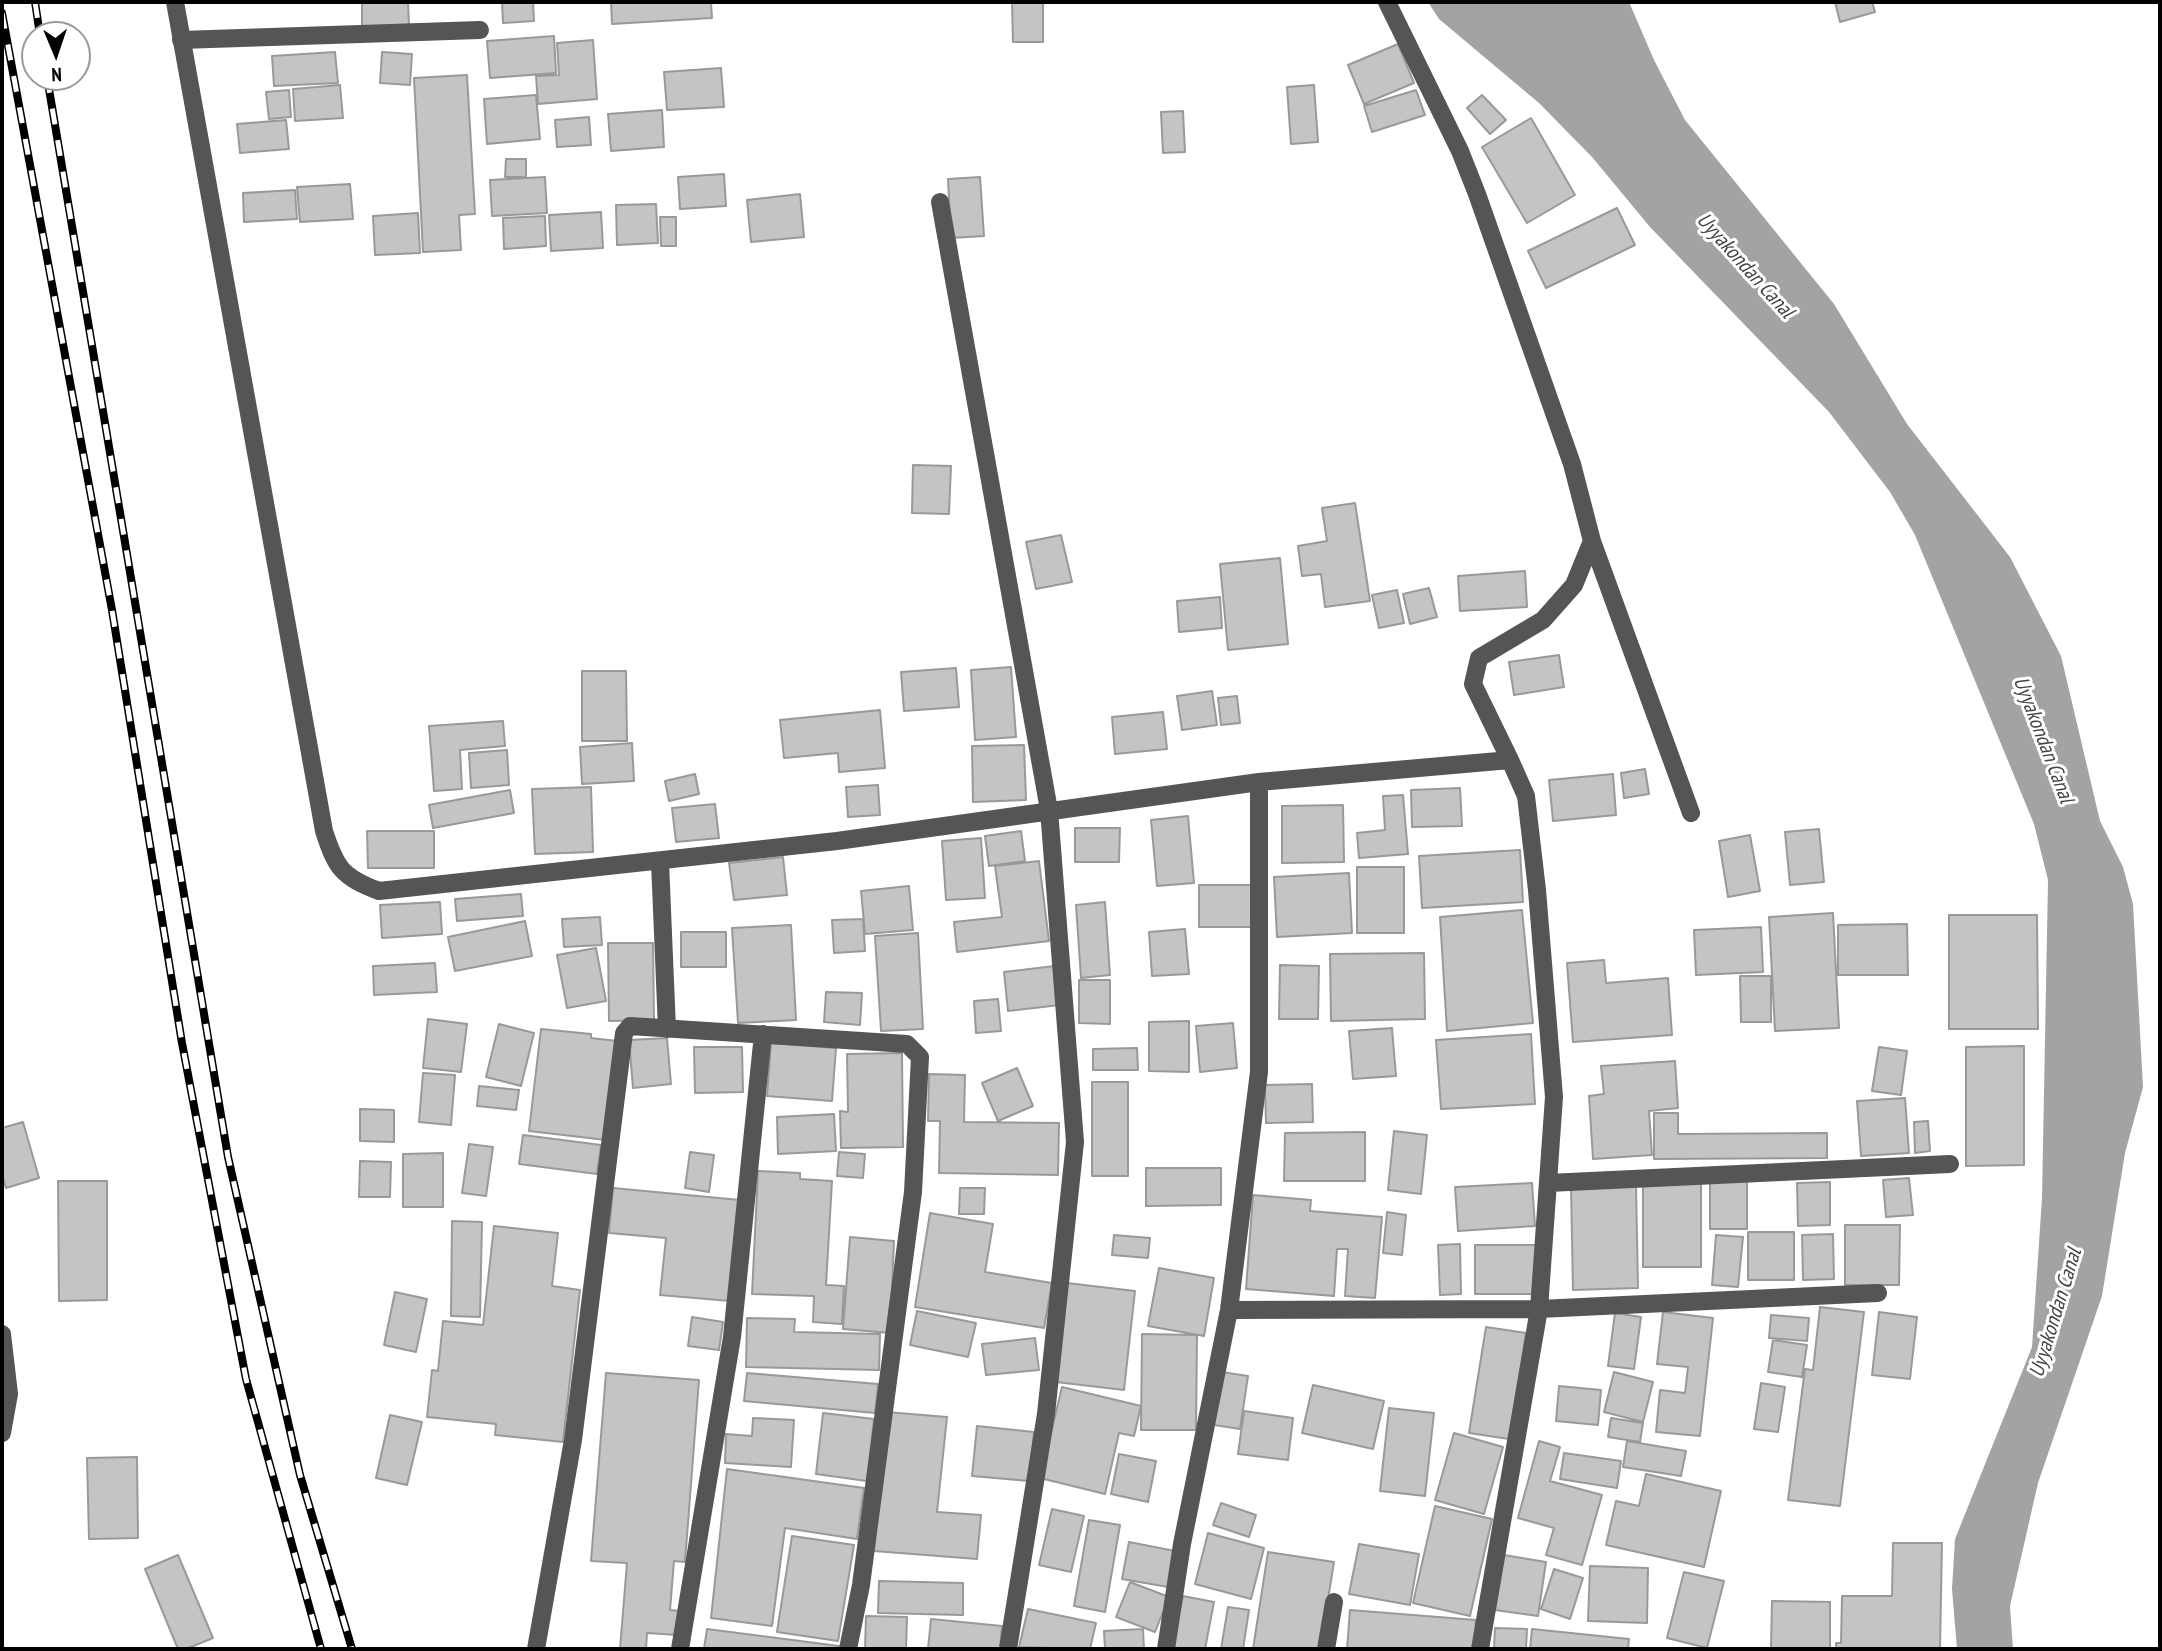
<!DOCTYPE html>
<html>
<head>
<meta charset="utf-8">
<style>
  body { margin:0 }
  #map { position:relative; width:2162px; height:1651px; overflow:hidden; background:#fff; font-family:"PT Sans Narrow",sans-serif }
  canvas { display:block }
  .frame { position:absolute; inset:0; border:4px solid #000; pointer-events:none }
  .north { position:absolute; left:21px; top:21px; width:70px; height:70px; box-sizing:border-box; background:#fff; border:2px solid #999; border-radius:50%; rotate:178deg; font-size:19px; font-weight:700; line-height:28px; text-align:center; color:#000 }
  .north::after { content:''; display:block; margin:auto; width:24px; height:32px; background:#000; clip-path:polygon(50% 0,100% 100%,50% 72%,0 100%) }
</style>
</head>
<body>
<div id="map">
<canvas width="2162" height="1651"></canvas>
<div class="frame"></div>
<div class="north">N</div>
</div>
<script>
const ctx = document.querySelector('canvas').getContext('2d');
ctx.lineJoin = 'round';
function paint(path, color) {
  ctx.fillStyle = color;
  ctx.fill(path, 'evenodd');
}
function stroke(path, color, width, dash) {
  ctx.strokeStyle = color;
  ctx.lineWidth = width;
  ctx.lineCap = dash ? 'butt' : 'round';
  ctx.setLineDash(dash || []);
  ctx.stroke(path);
}
function write(font, color, halo, rows, align = 'center') {
  ctx.font = font + ' "PT Sans Narrow",sans-serif';
  ctx.lineWidth = 6;
  ctx.setLineDash([]);
  ctx.textBaseline = 'middle';
  ctx.strokeStyle = halo;
  ctx.fillStyle = color;
  for (const [text, x, y, turn = 0] of rows) {
    ctx.save();
    ctx.translate(x, y);
    ctx.rotate((+turn || 0) * Math.PI / 180);
    ctx.textAlign = isNaN(turn) ? turn : align;
    if (halo) ctx.strokeText(text, 0, 0);
    ctx.fillText(text, 0, 0);
    ctx.restore();
  }
}
const water = new Path2D(`
  M1428 2H1629L1654 60 1685 120 1834 304 1907 424 2010 557 2061 656 2100 821 2123 867 2133 904 2143 1087 2125 1153 2102 1296 2038 1483 2010 1606 2013 1649H1957L1952 1589 1955 1539 2032 1347 2042 1198 2048 880 2034 824 1915 535 1890 492 1829 412 1650 227 1592 157 1539 103 1439 19Z`);
const building = new Path2D(`
  M362 2H408L409 26 362 27Z
  M502 2H533L534 21 503 23Z
  M611 2H711L712 18 612 24Z
  M1012 2H1043V42H1013Z
  M1835 2H1872L1875 12 1840 22Z
  M554 36 556 73 490 78 487 41Z
  M593 40 597 99 538 104 536 76 559 75 557 43Z
  M1398 44 1414 83 1364 104 1348 65Z
  M335 52 338 83 274 86 272 56Z
  M382 52 412 54 410 85 380 83Z
  M721 68 724 107 667 110 664 72Z
  M467 75 475 214 459 215 461 250 423 252 414 78Z
  M340 85 343 118 295 121 293 89Z
  M1314 85 1318 142 1291 144 1287 87Z
  M289 90 291 117 269 119 266 92Z
  M1416 90 1425 115 1372 132 1364 106Z
  M536 95 540 139 487 144 484 99Z
  M1482 95 1506 120 1490 134 1467 108Z
  M662 110 664 147 611 151 608 114Z
  M1183 111 1185 152 1163 153 1161 112Z
  M589 117 591 145 557 147 555 120Z
  M1531 118 1575 195 1527 223 1482 147Z
  M286 120 289 149 240 153 237 124Z
  M506 159H526V177H505Z
  M724 174 726 206 680 209 678 177Z
  M545 177 547 213 492 216 490 180Z
  M980 177 984 236 951 238 948 179Z
  M350 184 353 219 300 222 297 187Z
  M295 190 297 219 244 222 243 193Z
  M800 194 804 237 751 242 747 200Z
  M656 204 658 243 617 245 616 205Z
  M1617 208 1635 245 1546 288 1528 251Z
  M601 212 603 248 551 251 549 215Z
  M418 213 420 253 375 255 373 216Z
  M545 216 546 246 504 249 503 218Z
  M660 217H676V246H661Z
  M913 465 951 466 949 514 912 513Z
  M1355 503 1370 601 1325 607 1321 574 1302 576 1298 546 1327 541 1322 508Z
  M1061 535 1072 582 1036 589 1026 542Z
  M1280 558 1288 644 1228 650 1220 564Z
  M1525 571 1527 607 1460 611 1458 576Z
  M1429 588 1437 617 1410 624 1403 594Z
  M1397 590 1404 623 1379 628 1372 595Z
  M1220 597 1222 628 1179 632 1177 601Z
  M1559 655 1564 687 1514 695 1509 662Z
  M1011 667 1016 737 975 740 971 670Z
  M956 668 959 707 904 711 901 672Z
  M582 671H626L627 741H582Z
  M1212 691 1217 725 1182 730 1177 696Z
  M1237 696 1240 723 1221 725 1218 698Z
  M880 710 885 768 839 772 838 753 784 758 780 720Z
  M1163 712 1167 749 1115 754 1112 717Z
  M503 721 505 746 460 750 462 789 434 791 429 726Z
  M632 743 634 781 582 784 580 747Z
  M1024 745 1026 800 973 802 972 746Z
  M507 750 509 785 471 788 469 753Z
  M1645 769 1649 794 1624 798 1621 773Z
  M695 774 699 794 669 801 665 781Z
  M1613 774 1616 815 1553 821 1549 780Z
  M878 785 880 815 848 817 846 787Z
  M591 787 593 852 535 854 532 789Z
  M1460 788 1462 826 1412 827 1411 790Z
  M510 790 514 813 433 828 429 805Z
  M1403 795 1408 854 1359 858 1357 833 1385 830 1383 796Z
  M715 804 719 838 676 842 672 808Z
  M1343 805 1344 862 1282 863V806Z
  M1188 816 1194 883 1157 886 1151 820Z
  M1075 828H1120L1119 862H1075Z
  M1819 829 1824 882 1790 885 1785 832Z
  M367 831H434V868H368Z
  M1021 831 1025 861 989 866 985 836Z
  M1750 835 1760 891 1728 897 1719 841Z
  M981 838 985 898 946 900 942 841Z
  M1520 850 1523 902 1422 908 1419 856Z
  M783 857 787 895 734 900 729 863Z
  M1039 861 1049 941 957 952 954 922 1002 917 995 866Z
  M1357 867H1404V933H1357Z
  M1349 873 1352 933 1277 937 1274 877Z
  M1199 885H1255L1254 927H1199Z
  M909 886 913 930 865 934 861 891Z
  M521 894 523 916 457 921 455 899Z
  M440 902 442 934 382 938 380 905Z
  M1105 902 1110 975 1081 978 1076 905Z
  M1522 910 1533 1023 1447 1031 1440 917Z
  M1833 913 1839 1028 1775 1031 1769 917Z
  M1949 915H2037L2038 1029H1949Z
  M600 917 602 945 564 947 562 919Z
  M863 919 865 951 834 953 832 920Z
  M525 921 532 956 455 971 448 937Z
  M1907 924 1908 975H1838V925Z
  M791 925 796 1020 738 1023 732 928Z
  M1761 927 1763 972 1696 975 1694 930Z
  M1185 929 1189 974 1152 976 1149 932Z
  M681 932H726V967H681Z
  M918 933 923 1029 881 1031 875 936Z
  M608 943H653L654 1020 609 1021Z
  M596 948 606 1001 567 1008 557 955Z
  M1424 953 1425 1019 1331 1021 1330 954Z
  M1604 960 1606 983 1668 978 1672 1035 1573 1042 1567 963Z
  M435 963 437 992 374 995 373 966Z
  M1280 965 1319 966 1318 1019H1279Z
  M1055 966 1060 1005 1008 1011 1004 972Z
  M1740 976H1771V1022H1741Z
  M1079 980H1110V1024L1079 1023Z
  M826 992 862 993 860 1025 824 1022Z
  M998 999 1001 1031 976 1033 974 1001Z
  M428 1019 467 1024 461 1072 423 1068Z
  M1189 1021V1072L1149 1071V1022Z
  M1233 1023 1237 1068 1200 1072 1196 1026Z
  M499 1024 534 1033 521 1086 486 1077Z
  M1392 1028 1396 1076 1353 1079 1349 1031Z
  M541 1029 591 1034V1038L617 1041 606 1140 529 1131Z
  M1531 1034 1535 1104 1441 1109 1436 1040Z
  M667 1038 671 1084 633 1088 629 1040Z
  M771 1043 836 1048 832 1101 767 1096Z
  M2024 1046V1165L1966 1166V1047Z
  M694 1047H742L743 1092 695 1093Z
  M1879 1047 1907 1051 1901 1095 1872 1091Z
  M1137 1048 1138 1070H1093V1049Z
  M902 1053 903 1147 841 1148 840 1111 848 1112 847 1054Z
  M1675 1061 1678 1108 1649 1111 1652 1155 1593 1159 1589 1096 1604 1094 1601 1066Z
  M1017 1068 1033 1106 998 1121 982 1083Z
  M423 1073 455 1075 451 1125 419 1122Z
  M929 1074 965 1075 964 1122 1059 1123 1058 1175 939 1173 940 1121H928Z
  M1092 1082H1128V1176H1092Z
  M1312 1084 1313 1122 1266 1123 1265 1085Z
  M479 1086 519 1090 516 1110 477 1106Z
  M1905 1098 1909 1153 1861 1156 1857 1101Z
  M360 1109 394 1110V1142L360 1141Z
  M1654 1113H1678V1134L1827 1133V1158L1654 1159Z
  M834 1114 836 1151 778 1154 777 1117Z
  M1928 1121 1930 1151 1915 1153 1914 1122Z
  M23 1122 39 1178 6 1188 2 1174V1128Z
  M1394 1131 1427 1135 1421 1194 1388 1190Z
  M1365 1132V1181H1284L1285 1133Z
  M523 1135 601 1145 597 1174 519 1164Z
  M469 1144 493 1147 486 1196 462 1193Z
  M690 1152 714 1155 709 1192 685 1188Z
  M839 1152 865 1154 863 1178 837 1176Z
  M443 1153V1207H403V1154Z
  M360 1161 391 1162 390 1197H359Z
  M1146 1168H1221V1205L1146 1206Z
  M758 1171 800 1173V1179L832 1181 826 1285 844 1286 842 1324 813 1322 814 1296 752 1294Z
  M1909 1178 1913 1215 1886 1217 1883 1180Z
  M1710 1179H1747V1229H1710Z
  M58 1181H107V1300L59 1301Z
  M1643 1181H1701V1267H1643Z
  M1830 1182V1225L1798 1226 1797 1183Z
  M1532 1183 1535 1226 1458 1231 1455 1187Z
  M1636 1186 1638 1288 1573 1290 1571 1187Z
  M613 1188 740 1200 730 1301 660 1295 666 1238 609 1233Z
  M960 1188H985L984 1214H959Z
  M1253 1195 1311 1200 1310 1211 1382 1217 1375 1298 1345 1296 1348 1249H1337L1334 1296 1246 1289Z
  M1387 1212 1406 1215 1402 1255 1383 1253Z
  M930 1213 993 1224 985 1272 1052 1283 1044 1328 915 1307Z
  M452 1221 482 1222 480 1317 451 1316Z
  M1845 1225H1900L1899 1285H1845Z
  M494 1226 558 1233 552 1286 580 1290 563 1442 495 1435 496 1424 427 1417 432 1370 438 1371 443 1321 483 1325Z
  M1748 1232H1794V1280H1748Z
  M1833 1234 1834 1279 1803 1280 1802 1235Z
  M1114 1235 1150 1238 1148 1258 1112 1255Z
  M1716 1235 1743 1237 1738 1287 1712 1285Z
  M850 1237 894 1241 890 1333 843 1329Z
  M1460 1244 1461 1294 1440 1295 1438 1245Z
  M1475 1245H1540V1294H1475Z
  M1159 1268 1214 1278 1204 1336 1148 1326Z
  M1067 1283 1135 1291 1124 1390 1056 1382Z
  M395 1292 427 1299 416 1352 384 1345Z
  M1820 1307 1864 1312 1840 1506 1788 1500 1805 1369 1813 1370Z
  M917 1311 976 1323 968 1357 910 1345Z
  M1663 1312 1713 1318 1700 1436 1656 1432 1660 1390 1685 1393 1688 1367 1657 1364Z
  M1879 1312 1917 1317 1910 1379 1872 1375Z
  M1615 1313 1641 1317 1634 1369 1608 1366Z
  M1771 1315 1809 1318 1807 1341 1769 1338Z
  M692 1317 723 1322 719 1350 688 1346Z
  M747 1318 795 1319 794 1332 880 1334 879 1370 746 1367Z
  M1486 1327 1526 1333 1509 1439 1469 1433Z
  M1142 1334 1197 1335 1196 1430H1141Z
  M1035 1338 1039 1370 986 1375 982 1344Z
  M1773 1340 1807 1345 1802 1377 1768 1372Z
  M1222 1372 1248 1376 1240 1429 1214 1425Z
  M1614 1372 1653 1382 1643 1422 1604 1412Z
  M606 1373 699 1380 685 1562 674 1561 670 1610 679 1611 677 1635 647 1633 646 1649H620L627 1563 591 1561Z
  M747 1373 878 1384 875 1413 744 1401Z
  M1761 1383 1785 1387 1778 1432 1754 1429Z
  M1313 1385 1384 1401 1373 1449 1302 1433Z
  M1559 1386 1601 1390 1598 1425 1556 1421Z
  M1062 1387 1141 1406 1134 1436 1119 1433 1105 1494 1040 1478Z
  M1389 1408 1434 1413 1425 1496 1380 1491Z
  M1244 1411 1293 1418 1288 1460 1238 1454Z
  M886 1412 947 1417 937 1512 981 1515 977 1559 874 1551Z
  M823 1413 874 1419 867 1481 816 1474Z
  M390 1415 422 1422 407 1485 376 1478Z
  M753 1418 794 1420 791 1467 725 1463 726 1434 752 1436Z
  M1611 1418 1643 1423 1640 1442 1608 1437Z
  M977 1426 1034 1432 1029 1481 972 1476Z
  M1454 1433 1503 1447 1484 1514 1435 1500Z
  M1539 1441 1560 1447 1550 1481 1602 1495 1582 1565 1546 1555 1554 1528 1518 1518Z
  M1627 1441 1686 1451 1681 1476 1623 1467Z
  M1564 1453 1621 1461 1617 1488 1560 1479Z
  M1119 1454 1156 1461 1148 1502 1111 1494Z
  M137 1457 138 1538 89 1539 87 1458Z
  M727 1469 864 1488 857 1539 785 1528 772 1626 711 1618Z
  M1646 1474 1721 1491 1704 1567 1606 1545 1616 1501 1639 1506Z
  M1221 1503 1256 1515 1249 1537 1213 1525Z
  M1435 1506 1492 1519 1470 1616 1413 1603Z
  M1052 1509 1084 1516 1071 1572 1039 1565Z
  M1089 1520 1120 1525 1105 1612 1074 1606Z
  M1208 1533 1264 1548 1251 1599 1195 1584Z
  M792 1536 854 1545 838 1641 777 1632Z
  M1129 1542 1175 1551 1168 1587 1122 1579Z
  M1893 1543H1942L1940 1649H1836V1643H1841L1842 1596H1892Z
  M1359 1544 1419 1554 1410 1605 1349 1594Z
  M1268 1552 1334 1562 1320 1649H1253Z
  M178 1555 213 1638 186 1649H178L145 1569Z
  M1504 1555 1546 1562 1538 1616 1495 1610Z
  M1590 1566 1648 1568 1647 1623 1588 1621Z
  M1554 1569 1583 1578 1570 1619 1541 1609Z
  M1684 1572 1724 1581 1707 1648 1667 1638Z
  M879 1581 963 1583V1615L878 1613Z
  M1130 1582 1169 1597 1155 1632 1116 1617Z
  M1183 1596 1214 1602 1205 1649H1172Z
  M1772 1601 1830 1602V1649H1771Z
  M1228 1607 1249 1610 1243 1649H1221Z
  M1028 1609 1096 1623 1090 1649 1019 1647Z
  M1350 1610 1476 1620 1474 1649H1347Z
  M866 1616 907 1617 906 1649H865Z
  M931 1619 1002 1626 1000 1649H928Z
  M1495 1628 1527 1629 1526 1649H1494Z
  M707 1629 839 1646V1649H704Z
  M1143 1629 1144 1649H1105L1104 1631Z
  M1532 1629 1629 1639 1628 1649H1530Z`);
const minor = new Path2D(`
  M175 2 324 831C336 868 342 877 379 891L837 841 1259 782 1510 760 1526 796 1537 890 1554 1097 1539 1309 1480 1649
  M1387 2 1460 151 1477 194 1572 464 1592 541 1574 585 1543 620 1479 658 1473 684 1510 760
  M181 40 480 30
  M940 202 1049 810 1075 1142 1046 1414 1008 1649
  M1592 541 1691 813
  M660 862 667 1029
  M1548 1183 1950 1164
  M1229 1310 1539 1309 1878 1293
  M2 1334 9 1394 2 1433
  M536 1649 573 1440 624 1033 630 1026 907 1044 920 1057 913 1192 861 1585 848 1649
  M680 1649 732 1337 763 1034
  M1166 1649 1182 1544 1229 1310 1259 1072V782
  M1326 1649 1334 1602`);
const rail = new Path2D(`
  M35 2 40 35
  M2 13 112 610 182 1043 246 1379 321 1649
  M47 77 228 1157 300 1475 352 1649`);
const waterNames = [
  ["Uyyakondan Canal",1745,266,48],
  ["Uyyakondan Canal",2043,740,69],
  ["Uyyakondan Canal",2056,1313,-73]
];
paint(water, '#a3a3a3');
paint(building, '#c4c4c4');
stroke(building, '#999', 2);
stroke(minor, '#555', 18);
stroke(rail, '#000', 8);
stroke(rail, '#fff', 5, [16]);
write('italic 21px', '#444', '#fff', waterNames);
</script>
</body>
</html>
